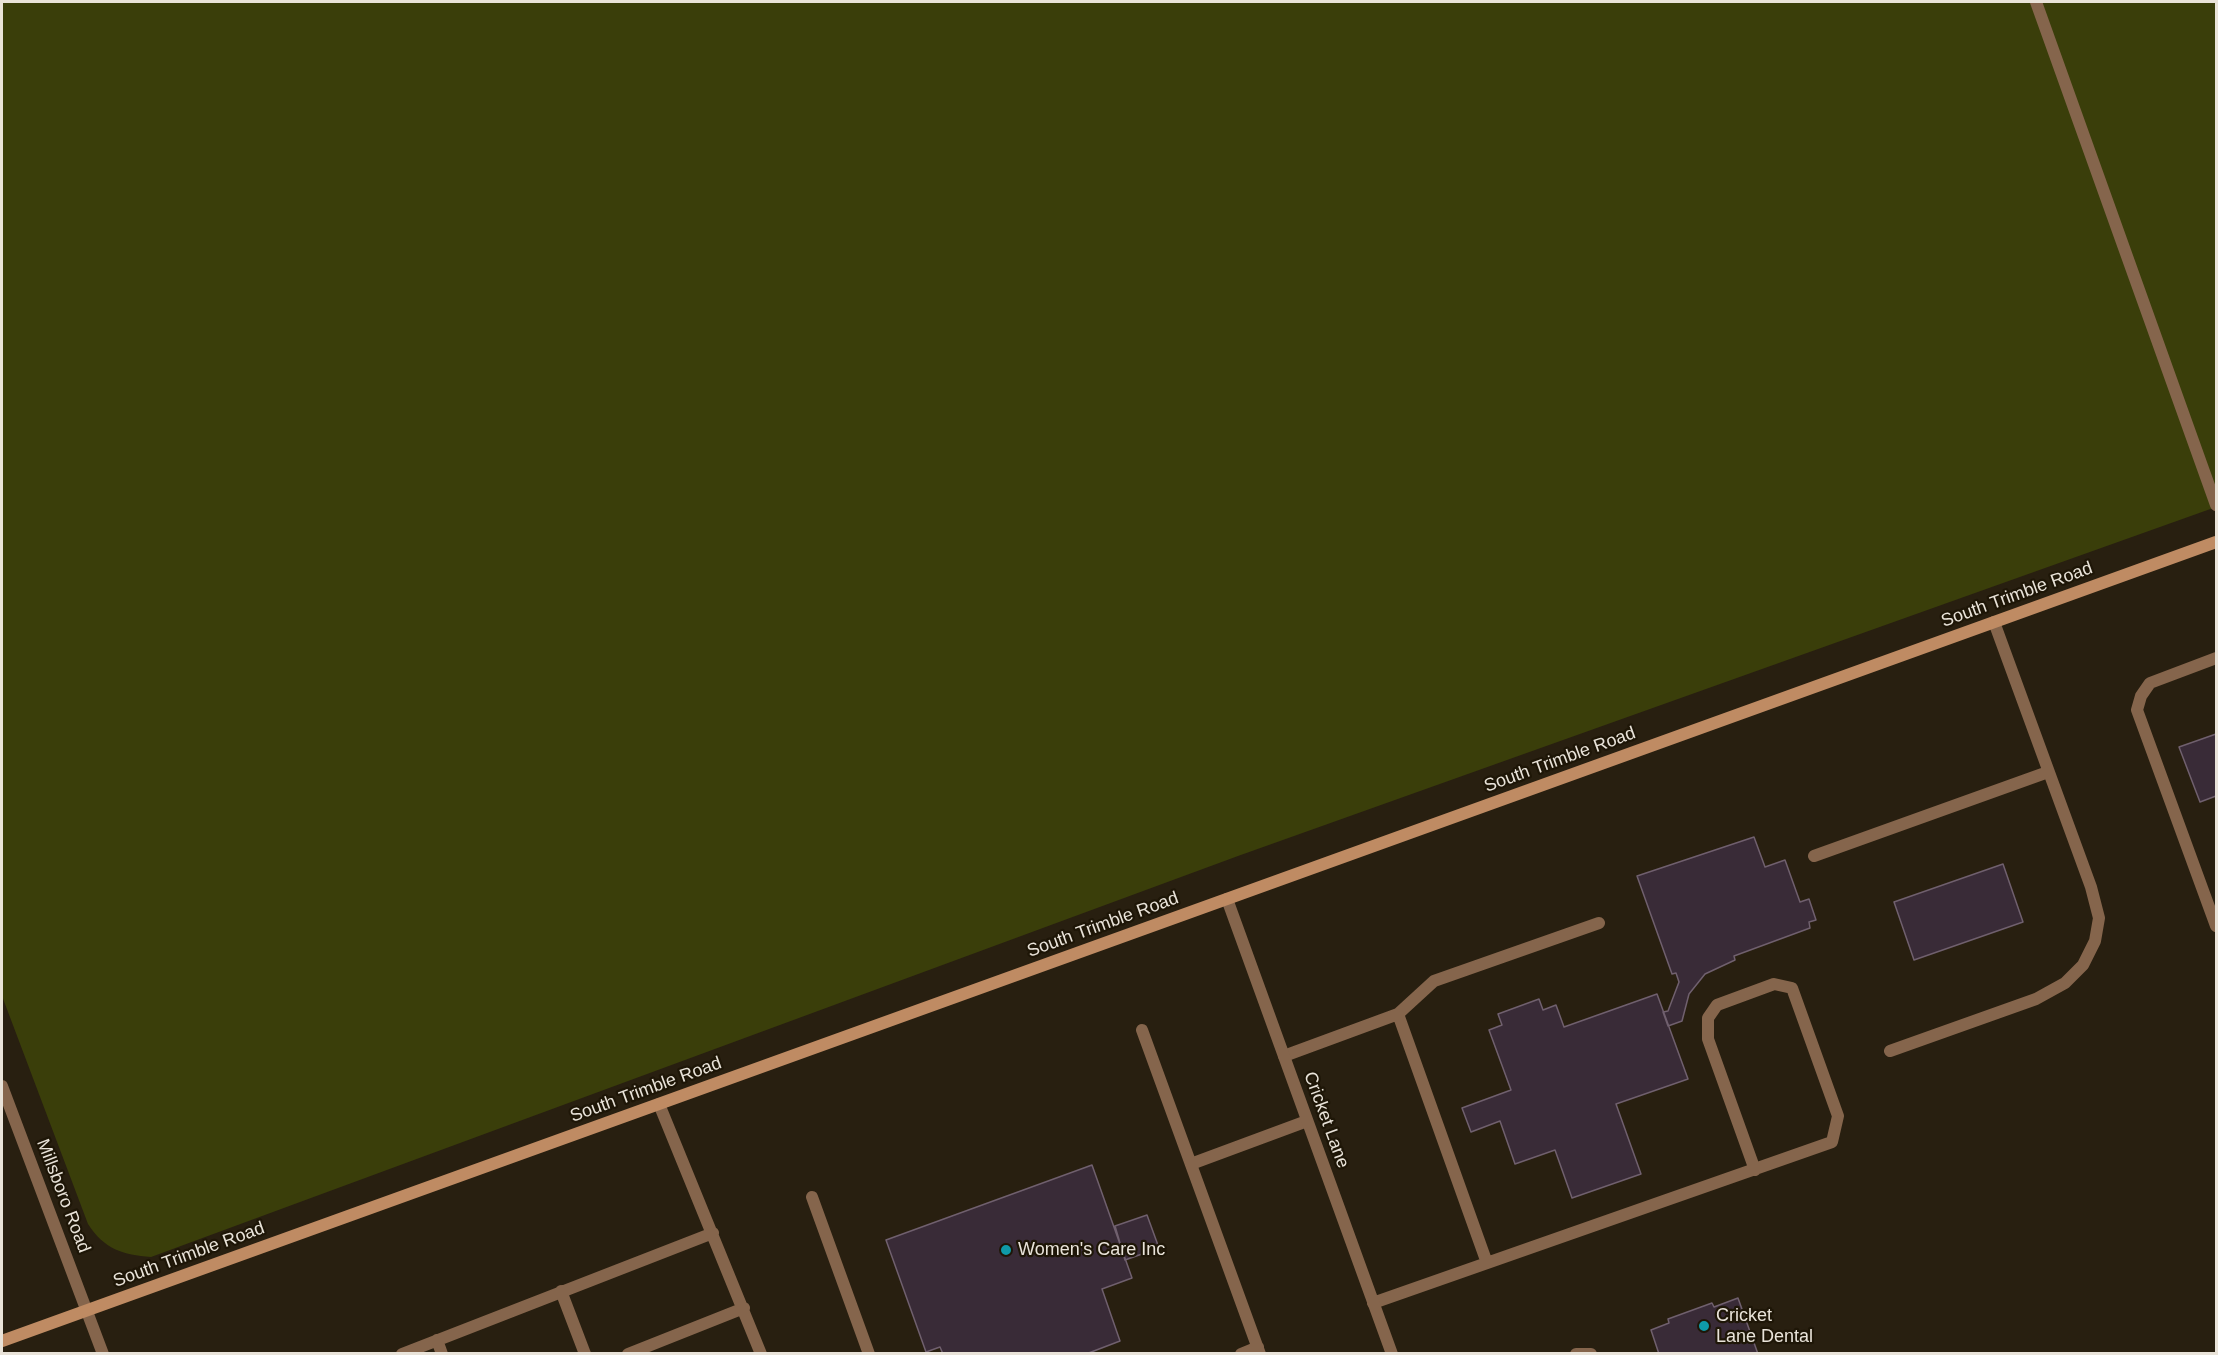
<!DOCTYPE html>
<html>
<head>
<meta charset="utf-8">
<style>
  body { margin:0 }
  #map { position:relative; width:2218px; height:1355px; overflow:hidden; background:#281f10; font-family:Helvetica,sans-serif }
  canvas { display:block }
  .frame { position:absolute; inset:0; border:3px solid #e9e3d9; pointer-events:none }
</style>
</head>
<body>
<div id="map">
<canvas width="2218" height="1355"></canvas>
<div class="frame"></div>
</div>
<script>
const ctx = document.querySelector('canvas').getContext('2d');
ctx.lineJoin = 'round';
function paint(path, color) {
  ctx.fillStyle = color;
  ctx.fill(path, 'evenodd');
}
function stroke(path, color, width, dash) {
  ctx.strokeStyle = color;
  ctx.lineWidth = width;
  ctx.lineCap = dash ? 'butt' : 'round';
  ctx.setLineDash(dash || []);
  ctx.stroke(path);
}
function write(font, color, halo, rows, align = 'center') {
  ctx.font = font + ' Helvetica,sans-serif';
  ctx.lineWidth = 4.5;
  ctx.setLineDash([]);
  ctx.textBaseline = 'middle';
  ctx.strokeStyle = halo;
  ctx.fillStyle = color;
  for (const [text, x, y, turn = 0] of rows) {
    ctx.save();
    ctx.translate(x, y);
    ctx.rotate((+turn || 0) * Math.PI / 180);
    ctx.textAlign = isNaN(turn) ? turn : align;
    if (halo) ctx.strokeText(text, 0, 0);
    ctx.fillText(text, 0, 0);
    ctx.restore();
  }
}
const green = new Path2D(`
  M2 2H2216V507L1238 856 151 1257C123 1255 104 1249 88 1224L2 996Z`);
const building = new Path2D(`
  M2216 734V796L2200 802 2179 747Z
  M1754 837 1765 867 1785 860 1800 902 1809 899 1816 920 1809 922 1810 928 1734 956 1735 960 1705 974 1689 994 1682 1021 1668 1026 1663 1012 1668 1011 1679 982 1676 973 1672 974 1637 876Z
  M2003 864 2023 922 1914 960 1894 902Z
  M1657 994 1688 1079 1616 1104 1641 1174 1572 1198 1555 1150 1515 1164 1500 1121 1471 1132 1462 1108 1511 1090 1489 1030 1502 1025 1498 1014 1539 999 1543 1010 1556 1005 1564 1027Z
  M1092 1165 1132 1278 1102 1289 1120 1341 1086 1354H943L940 1347 926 1352 886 1240Z
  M1147 1215 1159 1248 1125 1260 1115 1226Z
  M1738 1298 1758 1354H1659L1651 1330 1669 1323 1668 1319 1712 1303 1714 1307Z`);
const service = new Path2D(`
  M2036 2 2216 505
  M2216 658 2150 683 2141 696 2137 710 2216 926
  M1814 856 2048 772
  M1398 1014 1487 1263
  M1142 1030 1260 1354
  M1890 1051 2036 999 2065 983 2083 965 2095 941 2099 918 2091 887 1994 622
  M1284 1056 1398 1014 1434 981 1599 923
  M659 1104 761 1354
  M1191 1164 1307 1121
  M812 1197 869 1354
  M561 1291 585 1354
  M1373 1303 1832 1142 1838 1116 1792 988 1774 984 1717 1005 1708 1018V1039L1755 1170
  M437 1340 442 1354
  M402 1354 713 1233
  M628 1354 744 1308
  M1241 1354 1258 1347
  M1576 1354H1591`);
const minor = new Path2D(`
  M1227 899 1392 1354`);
const tertiary = new Path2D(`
  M2 1086 103 1354`);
const secondary = new Path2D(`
  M2 1341 2216 542`);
const markers = [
  [1006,1250,6,"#0f9aa8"],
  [1704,1326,6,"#0f9aa8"]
];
const streetNames = [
  ["South Trimble Road",2017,595,-20],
  ["South Trimble Road",1560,760,-20],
  ["South Trimble Road",1103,925,-20],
  ["South Trimble Road",646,1090,-20],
  ["Cricket Lane",1326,1120,70],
  ["Millsboro Road",63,1196,69],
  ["South Trimble Road",189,1255,-20]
];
const poiNames = [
  ["Women's Care Inc",1018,1250],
  ["Cricket",1716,1316],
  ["Lane Dental",1716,1337]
];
paint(green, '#3a3e0a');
paint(building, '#392b37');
stroke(building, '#70606e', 1.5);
stroke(service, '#85654c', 12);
stroke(minor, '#85654c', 12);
stroke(tertiary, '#85654c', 12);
stroke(secondary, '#bf8b63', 12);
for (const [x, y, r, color] of markers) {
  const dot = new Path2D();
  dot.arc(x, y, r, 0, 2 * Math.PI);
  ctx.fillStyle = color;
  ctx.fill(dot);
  stroke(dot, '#1e1607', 2);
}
write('18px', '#e9e3d9', '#1e1607', streetNames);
write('18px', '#e9e3d9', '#1e1607', poiNames, 'left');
</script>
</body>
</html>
